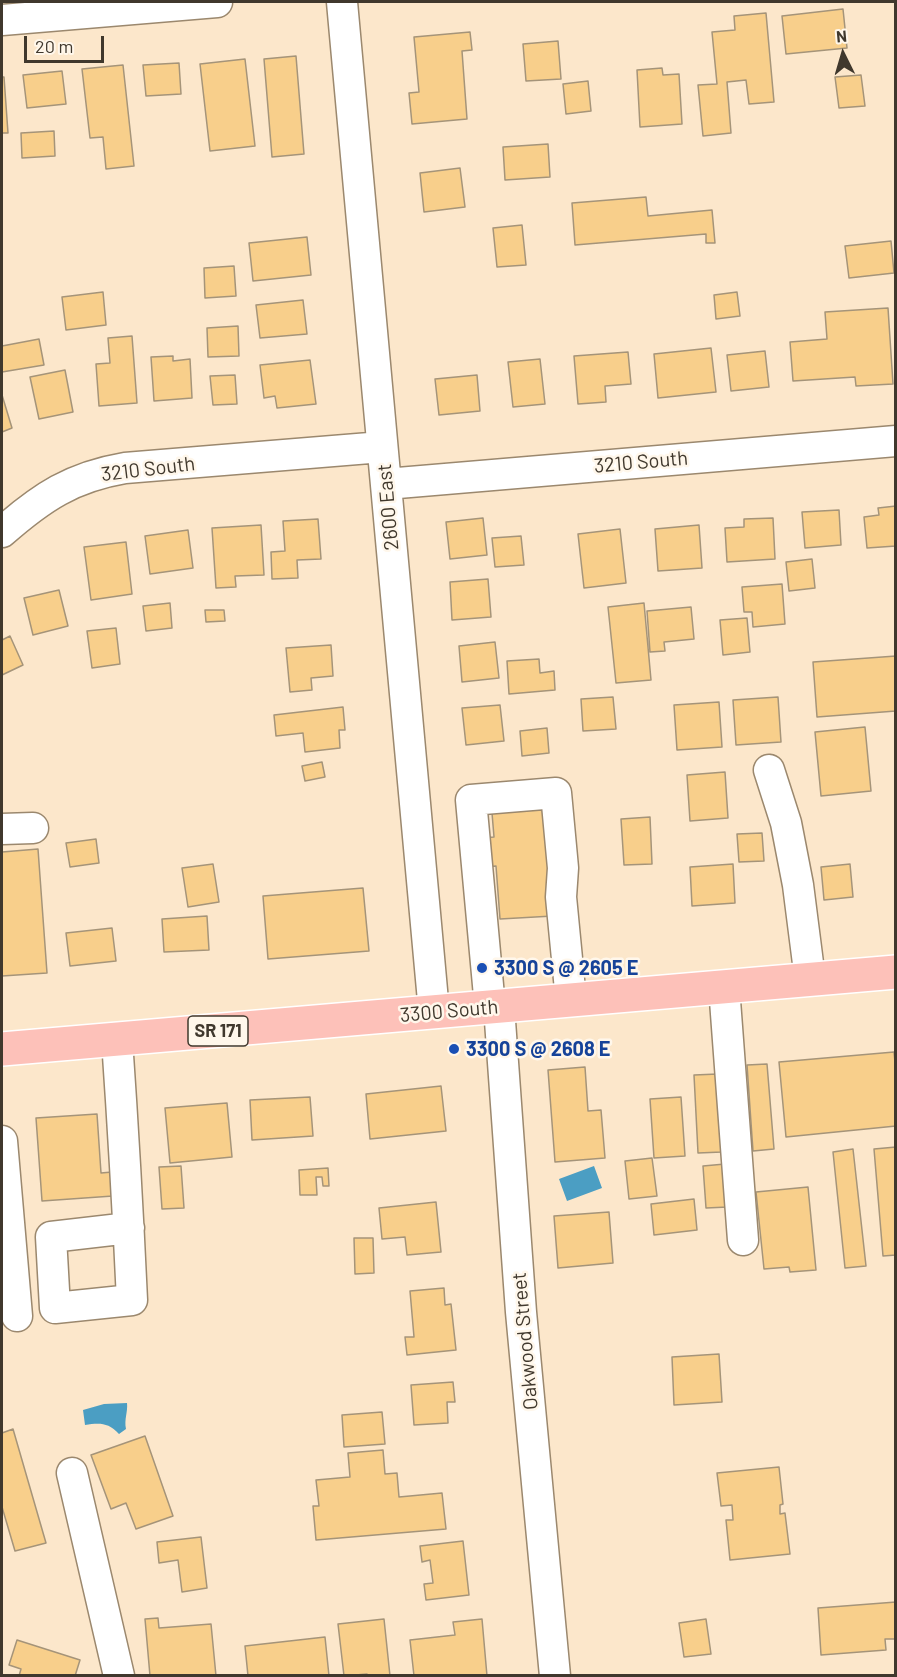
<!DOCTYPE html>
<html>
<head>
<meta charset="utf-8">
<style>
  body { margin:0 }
  #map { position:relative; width:897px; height:1677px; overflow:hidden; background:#fce7cb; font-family:Barlow,sans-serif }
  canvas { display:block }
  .frame { position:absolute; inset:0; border:3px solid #40382d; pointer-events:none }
  .north { position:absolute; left:813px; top:24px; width:60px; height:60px; -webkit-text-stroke:4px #fff7eb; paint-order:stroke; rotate:355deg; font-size:16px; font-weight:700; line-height:24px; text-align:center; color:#40382d }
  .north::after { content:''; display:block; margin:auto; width:21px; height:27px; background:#40382d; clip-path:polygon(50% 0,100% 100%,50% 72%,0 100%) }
  .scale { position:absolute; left:24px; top:36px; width:80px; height:27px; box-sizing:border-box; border:3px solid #40382d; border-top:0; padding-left:8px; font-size:18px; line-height:21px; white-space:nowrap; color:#40382d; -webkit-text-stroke:4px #fff7eb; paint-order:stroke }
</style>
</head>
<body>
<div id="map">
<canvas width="897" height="1677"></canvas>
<div class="frame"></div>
<div class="north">N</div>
<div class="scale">20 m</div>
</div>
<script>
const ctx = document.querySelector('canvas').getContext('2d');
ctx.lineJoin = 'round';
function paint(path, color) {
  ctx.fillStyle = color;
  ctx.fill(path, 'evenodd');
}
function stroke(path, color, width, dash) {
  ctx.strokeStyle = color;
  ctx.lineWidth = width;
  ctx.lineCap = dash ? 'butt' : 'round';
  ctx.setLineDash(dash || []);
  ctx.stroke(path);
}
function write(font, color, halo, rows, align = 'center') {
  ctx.font = font + ' Barlow,sans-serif';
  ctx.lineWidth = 5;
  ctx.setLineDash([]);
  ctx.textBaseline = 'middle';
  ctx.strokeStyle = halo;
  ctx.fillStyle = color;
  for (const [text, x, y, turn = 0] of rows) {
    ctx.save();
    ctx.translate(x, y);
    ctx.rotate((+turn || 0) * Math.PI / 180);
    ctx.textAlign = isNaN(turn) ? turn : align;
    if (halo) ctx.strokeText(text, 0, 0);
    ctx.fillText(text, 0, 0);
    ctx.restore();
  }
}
const water = new Path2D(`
  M594 1166 602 1188 567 1201 559 1179Z
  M127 1403C128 1412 124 1419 126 1429L119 1434C108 1422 99 1423 85 1425L83 1410 104 1404Z`);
const building = new Path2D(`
  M843 9 847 48 786 54 782 16Z
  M766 13 774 102 749 104 746 80 727 82 731 133 703 136 698 85 717 84 712 32 735 30 734 16Z
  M470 32 472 50 462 51 467 119 412 124 409 93 419 92 414 37Z
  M558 41 561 79 526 81 523 44Z
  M296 56 304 154 272 157 264 59Z
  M245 59 255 146 210 151 200 64Z
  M179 63 181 94 146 96 143 65Z
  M123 65 134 166 106 169 103 137 90 138 82 69Z
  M662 68 663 75 679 74 682 124 640 127 637 70Z
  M62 71 66 104 27 108 23 75Z
  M861 75 865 106 839 108 835 77Z
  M2 77H4L8 133H2Z
  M588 81 591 111 566 114 563 84Z
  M54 131 55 156 22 158 21 133Z
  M548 144 550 177 505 180 503 147Z
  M460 168 465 207 424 212 420 173Z
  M646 197 648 216 712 210 715 243H706V234L575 245 572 203Z
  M522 225 526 265 497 267 493 228Z
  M307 237 311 275 253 281 249 243Z
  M891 241 894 273 849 278 845 246Z
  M234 266 236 296 205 298 204 268Z
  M103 292 106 325 66 330 62 297Z
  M737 292 740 316 716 319 714 295Z
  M303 300 307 334 260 338 256 305Z
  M888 308 893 384 856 386 855 377 793 381 790 342 827 339 825 312Z
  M238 326 239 356 208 357 207 328Z
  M132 336 137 403 99 406 96 364 110 363 108 338Z
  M39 339 44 365 2 372V346Z
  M711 348 716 392 658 398 654 354Z
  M765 351 769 387 731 391 727 355Z
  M628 352 631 384 605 386 606 402 578 404 574 356Z
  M173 356V361L190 359 192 398 154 401 151 357Z
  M540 359 545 404 513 407 508 362Z
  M310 360 316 404 277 408 275 396 264 398 260 365Z
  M65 370 73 412 39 419 30 377Z
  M235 375 237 404 213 405 210 376Z
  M477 375 480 411 439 415 435 379Z
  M2 395 12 428 2 432Z
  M896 506V546L867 548 864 517 879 515 878 508Z
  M839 510 841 545 805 548 802 512Z
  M483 518 487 555 450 559 446 522Z
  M773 518 775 559 727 562 725 528 744 527V519Z
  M318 519 321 559 297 560 298 578 272 579 271 552 285 551 283 521Z
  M261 525 264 575 235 576 236 587 216 588 212 528Z
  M699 525 702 568 658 571 655 529Z
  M620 529 626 583 584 588 578 534Z
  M188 530 193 568 150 574 145 536Z
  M521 536 524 565 495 567 492 538Z
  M126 542 132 594 91 600 84 547Z
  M812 559 815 588 789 591 786 562Z
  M488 579 491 617 452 620 450 582Z
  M782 584 785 624 753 627 752 612H744L742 587Z
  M59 590 68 626 33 635 24 598Z
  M170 603 172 628 146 631 143 606Z
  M644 603 651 680 616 683 608 607Z
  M691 607 694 639 664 642 665 651 650 652 647 611Z
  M205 610H224L225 621 206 622Z
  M747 618 750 652 723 655 720 620Z
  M116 628 120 664 92 668 87 631Z
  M10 636 23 665 2 675V640Z
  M495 642 499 678 462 682 459 646Z
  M331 645 333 676 311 678 312 690 290 692 286 648Z
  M896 656V711L817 717 813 662Z
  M539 659 540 673 554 671 555 690 509 694 507 661Z
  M613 697 616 729 583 731 581 699Z
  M778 697 781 742 736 745 733 700Z
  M719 702 722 747 677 750 674 705Z
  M500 705 504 741 466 745 462 708Z
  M343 707 345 730H339L340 748 305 752 303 733 276 736 274 715Z
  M865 727 871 791 821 796 815 732Z
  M547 728 549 753 522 756 520 731Z
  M322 762 325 777 305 781 302 766Z
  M725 772 728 818 690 821 687 775Z
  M545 809 553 916 500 919 496 866 484 867 482 838 494 837 492 813Z
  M650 817 652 864 624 865 621 819Z
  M762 833 764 861 739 862 737 834Z
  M96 839 99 863 70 867 66 843Z
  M38 849 47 973 2 976V852Z
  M213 864 219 902 188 907 182 868Z
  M733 864 735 903 692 906 690 867Z
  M850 864 853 897 824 900 821 867Z
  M363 888 369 951 268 959 263 896Z
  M207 916 209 950 164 952 162 919Z
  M112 928 116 961 70 966 66 933Z
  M894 1052 896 1072V1126L786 1137 779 1062Z
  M767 1064 774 1149 753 1151 747 1065Z
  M585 1067 588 1111 601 1110 605 1158 555 1162 548 1070Z
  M718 1074 722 1152 698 1153 694 1075Z
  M441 1086 446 1131 370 1139 366 1094Z
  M310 1097 313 1136 252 1140 250 1100Z
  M681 1097 685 1156 654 1158 650 1099Z
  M227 1103 232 1157 170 1163 165 1108Z
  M97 1114 101 1173 112 1172 113 1196 42 1201 36 1118Z
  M896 1147V1255L883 1256 874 1149Z
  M853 1149 866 1266 845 1268 833 1152Z
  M652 1158 657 1196 629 1199 625 1161Z
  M725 1164 728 1207 706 1208 703 1166Z
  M181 1166 184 1208 162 1209 159 1167Z
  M328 1168 329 1186H323L322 1177H316L317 1195H300L299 1170Z
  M808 1187 816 1270 790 1272 789 1267 764 1269 756 1192Z
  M694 1199 697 1230 654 1235 651 1204Z
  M436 1202 441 1252 407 1255 405 1237 382 1239 379 1208Z
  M609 1212 613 1263 558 1268 554 1216Z
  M354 1238H373L374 1273 355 1274Z
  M444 1288 445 1305 451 1304 456 1350 407 1355 405 1337H414L410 1291Z
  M719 1354 722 1402 674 1405 672 1357Z
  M453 1382 455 1402H447L448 1423 414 1425 411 1385Z
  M382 1412 385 1444 344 1447 342 1415Z
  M13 1429 46 1543 15 1551 2 1507V1433Z
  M145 1436 173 1516 136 1529 126 1503 111 1509 91 1455Z
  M383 1450 385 1474 397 1473 399 1497 442 1493 446 1529 316 1540 313 1506H319L316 1480 350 1477 348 1453Z
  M779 1467 783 1504 780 1505V1514L785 1513 790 1554 730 1560 726 1520H733L732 1505 721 1506 717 1473Z
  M201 1537 207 1588 182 1592 178 1560 159 1563 157 1542Z
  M463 1541 469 1595 426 1600 424 1584 433 1583 430 1560 422 1562 420 1546Z
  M896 1602V1639H885L886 1650 821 1655 818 1608Z
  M158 1618 159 1628 211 1624 216 1676H150L145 1619Z
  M384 1619 390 1676H367V1674L344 1676 338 1624Z
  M482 1619 487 1676H414L410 1640 455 1635 453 1622Z
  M706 1619 711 1654 684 1657 679 1623Z
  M325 1637 329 1676H248L245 1646Z
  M17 1640 80 1660 75 1676H19L21 1669 9 1665Z`);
const minor = new Path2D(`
  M342 2 434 1012
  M2 20 217 2
  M386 484 896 441
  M2 532C42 497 72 477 125 468L382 447
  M769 770 786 823 798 885 810 979
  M2 829 33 828
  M724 987 743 1240
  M490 1007 471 800 556 793 563 868 561 897 571 1000
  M499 1007 521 1312 555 1676
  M117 1040C123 1126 128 1213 132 1300L55 1308 51 1237 129 1228
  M2 1141 17 1316
  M72 1473 119 1676`);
const major = new Path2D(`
  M2 1049 896 972`);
const markers = [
  [482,968,6,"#1a4fb4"],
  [454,1049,6,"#1a4fb4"]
];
const shields = [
  [218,1031,60]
];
const shieldNames = [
  ["SR 171",218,1031]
];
const streetNames = [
  ["3210 South",641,462,-5],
  ["3210 South",148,469,-7],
  ["2600 East",388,507,-95],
  ["3300 South",449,1011,-5],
  ["Oakwood Street",525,1341,-95]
];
const transitNames = [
  ["3300 S @ 2605 E",494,968],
  ["3300 S @ 2608 E",466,1049]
];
paint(water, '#4b9ec3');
paint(building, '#f8cf8b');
stroke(building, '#a59479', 1.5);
stroke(minor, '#9b886e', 33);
stroke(major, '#fff', 36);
stroke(minor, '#fff', 30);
stroke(major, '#fdc1b9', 33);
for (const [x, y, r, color] of markers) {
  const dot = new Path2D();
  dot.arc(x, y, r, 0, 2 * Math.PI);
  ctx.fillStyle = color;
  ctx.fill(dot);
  stroke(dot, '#fff7eb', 2);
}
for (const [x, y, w] of shields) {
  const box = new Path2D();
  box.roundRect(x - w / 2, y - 15, w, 30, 4.5);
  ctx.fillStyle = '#fff7eb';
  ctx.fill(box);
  stroke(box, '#40382d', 1.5);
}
write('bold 18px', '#40382d', null, shieldNames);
write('20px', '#40382d', '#fff7eb', streetNames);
write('bold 20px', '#164399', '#fff7eb', transitNames, 'left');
</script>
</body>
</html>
